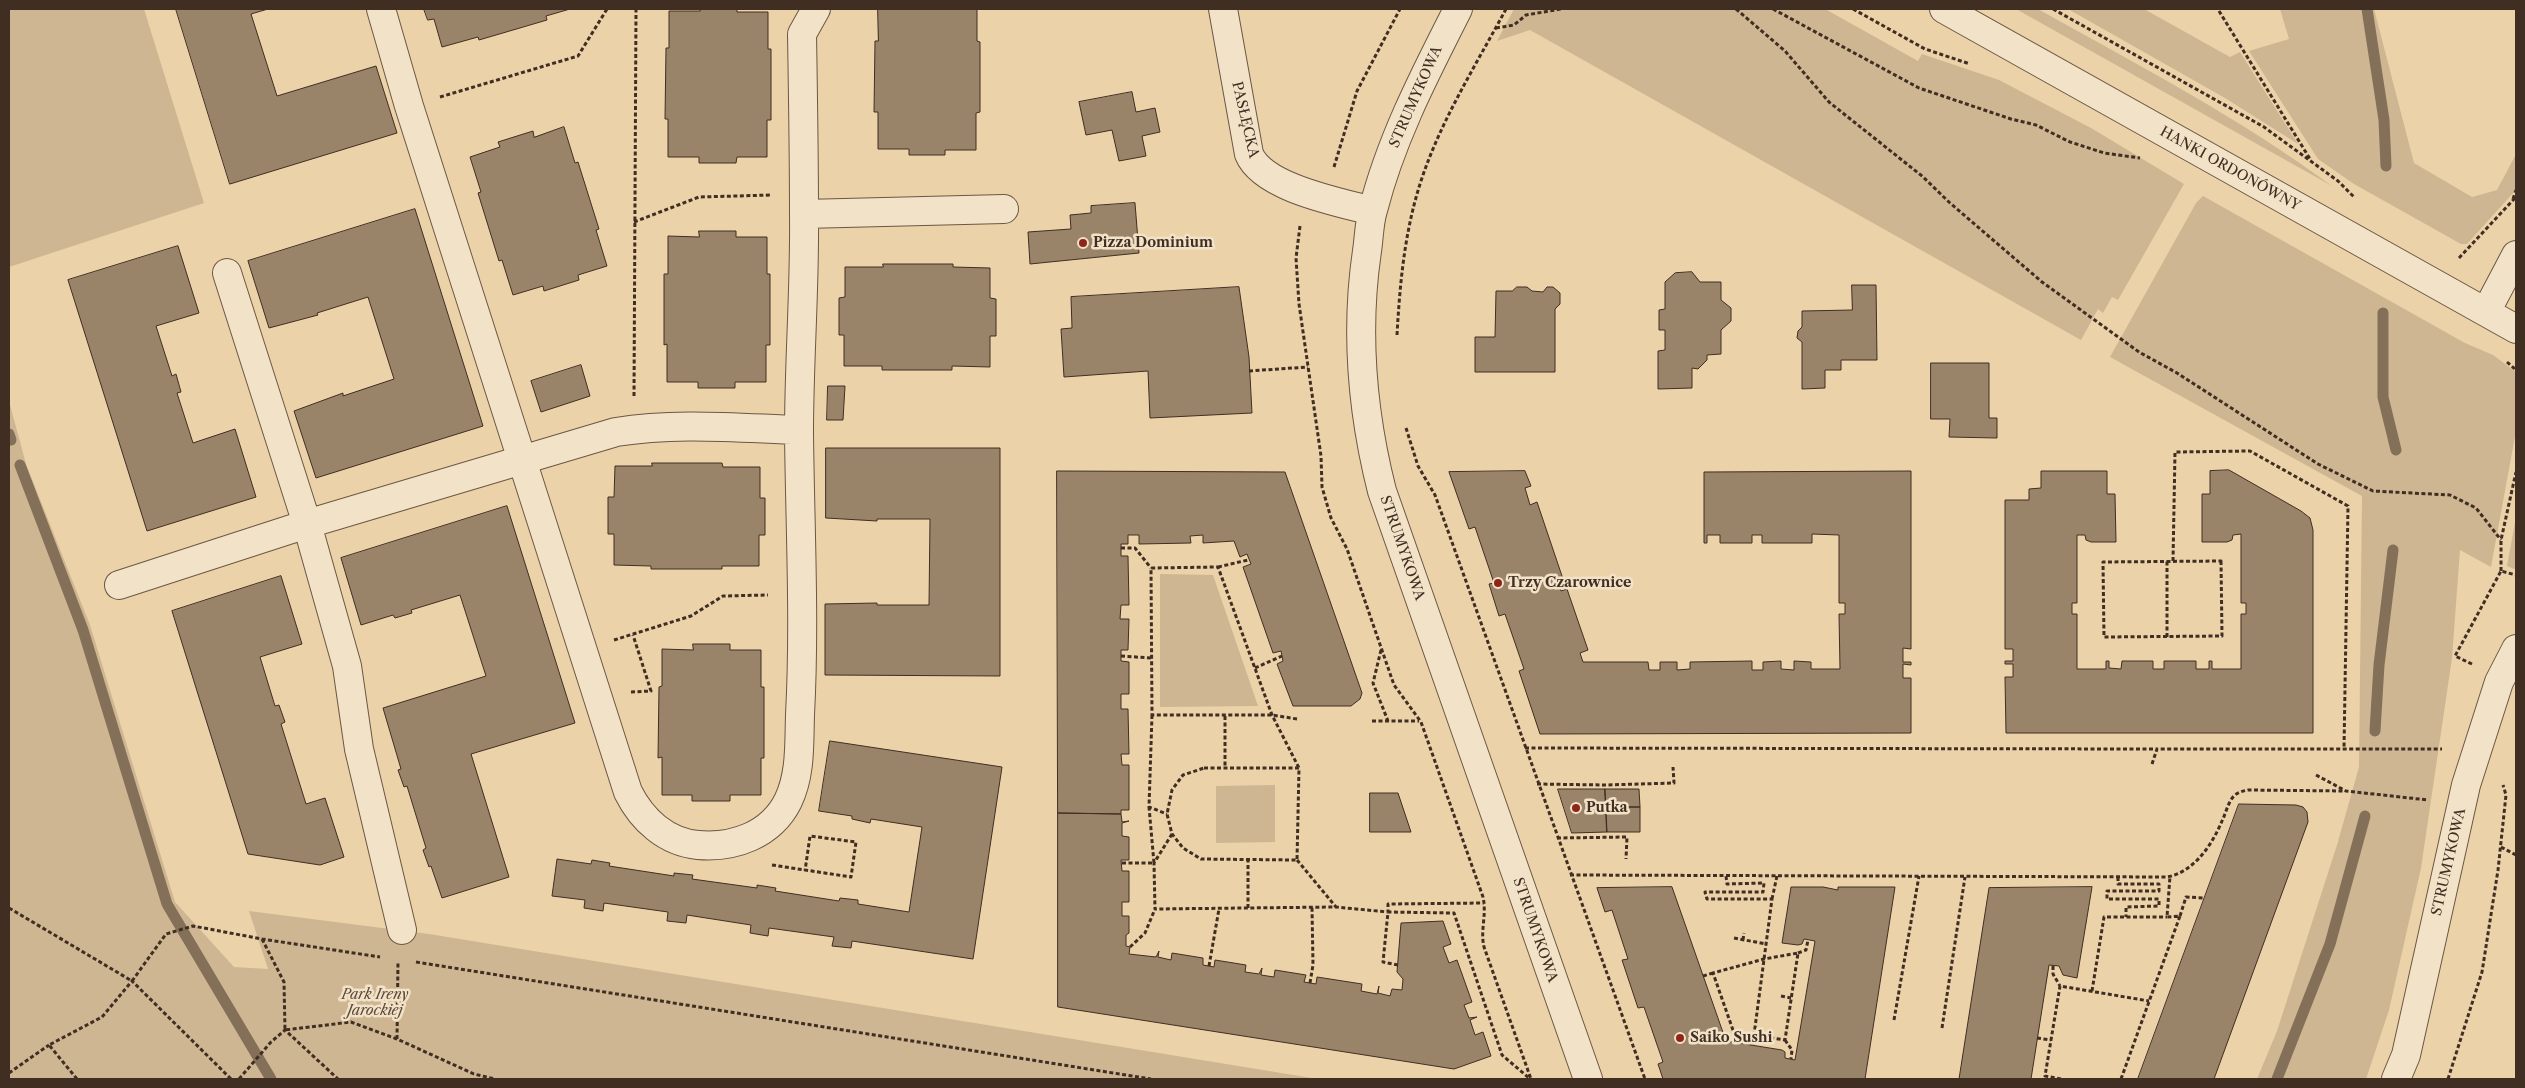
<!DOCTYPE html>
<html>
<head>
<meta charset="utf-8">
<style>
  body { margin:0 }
  #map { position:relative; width:2525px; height:1088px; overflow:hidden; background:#ebd2a9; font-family:"Libre Caslon Text",serif }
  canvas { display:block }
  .frame { position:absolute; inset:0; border:10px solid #402e23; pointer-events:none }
</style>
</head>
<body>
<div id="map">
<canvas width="2525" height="1088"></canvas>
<div class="frame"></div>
</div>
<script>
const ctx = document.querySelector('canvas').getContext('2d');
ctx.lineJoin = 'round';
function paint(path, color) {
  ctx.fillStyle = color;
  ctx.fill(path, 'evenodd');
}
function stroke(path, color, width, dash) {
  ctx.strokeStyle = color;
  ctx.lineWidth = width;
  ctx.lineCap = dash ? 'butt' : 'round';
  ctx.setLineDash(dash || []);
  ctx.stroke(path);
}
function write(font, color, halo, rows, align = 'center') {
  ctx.font = font + ' "Libre Caslon Text",serif';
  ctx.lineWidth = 5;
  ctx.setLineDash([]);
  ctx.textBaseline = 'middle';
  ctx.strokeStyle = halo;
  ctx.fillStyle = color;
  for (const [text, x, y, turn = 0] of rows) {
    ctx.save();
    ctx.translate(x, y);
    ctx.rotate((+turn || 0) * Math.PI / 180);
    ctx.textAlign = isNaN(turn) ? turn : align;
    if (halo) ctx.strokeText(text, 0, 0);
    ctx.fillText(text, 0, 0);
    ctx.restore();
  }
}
const green = new Path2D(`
  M9 9H144L204 203 9 267Z
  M1514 9H1825L1918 61 1922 54 1999 80 2091 128 2184 184 2118 300 2112 297 2103 313 2098 309 2081 340 1530 30 1497 41Z
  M2016 9H2038C2138 65 2240 118 2332 186Z
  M2068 9H2144L2230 57 2240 52 2298 144 2225 98Z
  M2280 9H2374L2414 163 2472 197 2497 190 2516 154 2515 191 2467 244H2461L2354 184 2318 159 2249 51 2289 39Z
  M2203 196 2465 343 2493 355 2516 372V431L2491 567 2460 550 2452 658 2421 868 2389 1010 2366 1079H2257L2277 1031 2337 845 2359 767 2362 496 2110 357 2196 203Z
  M9 401 26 464 90 625 175 902 234 967 268 969 249 911 429 934 1318 1079H9Z
  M2516 517V568L2514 569 2507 566Z
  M1160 574 1213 575 1258 706 1160 707Z
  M1275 785V842L1216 843V786Z`);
const stream = new Path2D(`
  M2367 9 2384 120 2386 166
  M2383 313V397L2396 450
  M9 434 11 440
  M20 465 83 630 167 904 271 1079
  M2375 731 2379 665 2393 550
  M2277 1079 2330 944 2365 816`);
const building = new Path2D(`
  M176 9H268L251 14 277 96 376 66 397 133 230 184Z
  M424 9H570L546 16 547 20 479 40 478 37 442 47 434 19 428 20Z
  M700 9H737V12H768V49H771V120H767V157H737L736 163H699V157H668V119H665L666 48H669V11H700Z
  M878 9H977V41L980 42V112L976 113V150H945V155H909V149H878V112H874L875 41H878Z
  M1132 92 1136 112 1155 108 1160 132 1142 136 1146 156 1119 161 1112 130 1086 135 1079 102Z
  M564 127 575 163 578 162 599 229 596 230 607 266 578 275 579 280 544 291 543 286 513 295 502 260 499 261 478 193 481 192 470 157 500 147 498 142 533 131 534 137Z
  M1135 203 1139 253 1030 264 1028 232 1071 229 1070 215 1091 213V206Z
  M415 209 483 426 316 478 294 411 343 393V396L394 379 368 297 317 313 318 315 269 328 248 261Z
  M699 231H736V237H767V274H770V345H766V382H735V388H698V382H667V344L664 345V274H668V236L699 237Z
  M178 246 199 313 156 326 172 376 176 374 181 392 177 393 193 443 235 429 256 497 147 531 68 280Z
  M883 264H953V267L990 268V298L996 299V336H990V367L952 366V370H882V366H844V335H839V298L845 297V267H883Z
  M1692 272 1700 282H1721V300L1731 308V321L1721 330V354L1707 355V360L1698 369 1692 368V388L1658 389V351L1665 350V330H1659V310L1665 309V282L1675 273Z
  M1852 285H1876L1877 360H1841V370H1825V388L1802 389V342L1797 338 1798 331 1802 327V311L1852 310Z
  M1239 287 1249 357 1252 413 1150 418 1148 371 1064 377 1061 329 1072 328 1071 297Z
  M1517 287H1527L1532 291 1543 292 1547 287H1553L1560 293V304L1555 309V372H1475V337H1495L1496 291H1512Z
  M1931 363H1989V418H1997V438L1949 437 1950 419H1931Z
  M581 365 590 396 541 412 531 381Z
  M828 386H845L843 420H827Z
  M826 448H1000V676L825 675V604L877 603V605H929L930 519H877V521L826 518Z
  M652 463H722L723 467H760V498H765V535H759V566H722V569H651V566L614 565V534H608V497H614L615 466H652Z
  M2229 470 2301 511 2310 518 2313 530V733H2006L2005 677H2013V664H2005V661H2013V649H2005V500H2029V489L2041 488V471H2107V494H2115L2116 542H2091L2086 540 2085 535H2077V603H2072V614H2077V669H2106V661H2109V668L2121 669 2122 661H2153V669H2164V661H2196V669H2209V661H2212V669H2241V614H2246V603H2241V534L2233 535 2232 540 2227 542H2202V494H2210V471Z
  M1057 471 1285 472 1362 693 1360 699 1351 706H1293L1277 664 1283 661 1281 651 1273 653 1243 567 1251 564 1247 554 1240 557 1234 541 1203 543V535L1190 536 1191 543 1139 544V535H1128V544H1121V556H1128L1129 605H1121L1120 619H1129L1128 650H1121V661L1129 662V694H1121V709H1128L1129 754H1121L1122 765H1129V810H1121V814L1058 813Z
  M1525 471 1531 486 1525 488 1530 505 1537 502 1563 579 1557 581 1561 591 1567 589 1588 650 1580 653 1583 662H1648L1649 670H1660V662H1677V670L1690 669V662L1752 661V670H1763V662L1781 661V669L1794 670V661L1811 662V669H1840L1839 614H1845V603H1839V535L1812 534V543H1762V535H1752V543H1720V535H1707V543H1704V472L1911 471V649L1903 648V662H1911V665L1903 664V678H1911V733L1540 734 1519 671 1524 669 1505 614 1499 616 1489 584 1494 583 1475 527 1469 529 1449 472Z
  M507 506 575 723 471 754 509 877 442 898 431 866 429 867 423 850 426 848 407 786 404 787 398 770 401 769 383 708 486 676 460 595 411 610 412 613 395 618 393 615 361 625 341 558Z
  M281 576 302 644 260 657 275 706 279 705 285 722 281 724 306 804 325 798 344 857 320 865 248 854 172 611Z
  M693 644H730V650H761V687H764V758H761V795H730V801H692V795H662V757L658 758 659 687 662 686V649L693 650Z
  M830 741 1002 767 973 959 852 941 851 948 832 946 834 937 769 928 768 936 750 933 751 925 687 915 686 923 667 921 668 912 604 903 603 911 584 908 585 900 552 896 557 859 591 864 592 860 610 863 609 866 674 876V873L693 875 692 879 757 888V885L776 888 775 891 839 901 840 898 858 900V904L909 912 922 827 871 819 870 823 852 819V816L819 811Z
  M1558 789H1605L1607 832 1572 833Z
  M1605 789H1639L1640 807H1606Z
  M1370 793H1398L1411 832H1370Z
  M2239 804 2296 805 2303 807 2307 812 2308 822 2214 1079H2138Z
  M1606 807H1640V832H1607Z
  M1058 813 1121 814 1122 822 1129 821 1122 823V836L1129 837V860H1121L1122 871H1129V902H1122V916H1129V933L1126 935V946L1130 947 1129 954 1156 957 1159 951 1158 957 1171 960 1172 953 1203 958V965L1214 967 1215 960 1246 965 1245 972 1259 974 1262 968 1261 975 1274 977 1275 970 1306 975 1304 982 1316 984 1317 977 1362 984 1361 991 1377 994 1379 986 1378 993 1390 996 1392 989 1402 990 1403 979 1397 972 1401 923 1443 921 1451 944 1443 947 1449 963 1457 960 1472 1002 1464 1005 1469 1018 1477 1017 1470 1020 1475 1035 1483 1032 1491 1056 1454 1069 1058 1007Z
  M1672 887 1726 1041 1782 1050 1785 1052V1058L1795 1060 1815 941 1804 939 1802 944 1798 945 1782 943 1791 887H1823L1838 890V887H1895L1865 1079H1663L1658 1064 1663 1062 1644 1007 1638 1008 1622 960 1628 959 1612 910 1605 912 1597 888Z
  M2092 887 2077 978 2063 975 2059 966 2049 965 2031 1079H1959L1989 888Z`);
const path = new Path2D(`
  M1736 9 1785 51 1829 102 1922 176 1950 203 2042 282 2139 352 2177 373 2318 464 2373 491 2450 495 2476 508 2501 540
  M1773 9 1919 88 2011 119 2036 125 2070 142 2104 153 2140 158
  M1853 9 1925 49 1970 64
  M2053 9 2264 127 2338 181 2354 197
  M2219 11 2310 159
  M1496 28 1514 25 1526 15 1561 9
  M440 97 578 56 607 9
  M1334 167 1357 91 1400 9
  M2513 199 2516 190
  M634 222 699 197 772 195
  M1300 226 1296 258 1299 304 1321 456 1322 487 1331 518 1347 549 1394 685 1421 722 1483 897C1487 915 1480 930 1484 947L1531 1079
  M2459 258 2516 197
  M1397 335C1400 281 1405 227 1423 175 1443 117 1477 63 1506 9
  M2507 362 2516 370
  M1249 371 1308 367
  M634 396 636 9
  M1406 428 1418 466 1435 495 1645 1079
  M1121 548H1135L1151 568
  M2173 561 2175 452 2250 451 2348 506 2344 749
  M2221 561 2222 636 2104 637 2103 562Z
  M1218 567 1248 560
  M2501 571V540L2516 472
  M2167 637V561
  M614 640 691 616 723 596 768 595
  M1381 650 1373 683 1388 721
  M1121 656 1151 658
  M2472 664 2455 656 2501 571 2516 575
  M1255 668 1282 656
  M631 692 651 691 633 635
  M1152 715 1149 807 1167 814
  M1225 716V768
  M1297 719 1272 715H1152L1151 568 1218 567 1272 715 1299 768
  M1372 721H1419
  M1525 748 2157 749
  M2152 764 2157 749H2442
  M1204 768H1299L1297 860 1201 859 1183 848 1172 834 1167 814 1172 790 1183 775Z
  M2316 775 2346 791 2428 800
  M1537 784 1605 785 1674 783 1673 767
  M1172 834 1154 863 1155 909 1336 907 1388 912V904L1484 903
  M1557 838 1627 837 1626 859
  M2501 847 2516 855
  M1297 860 1336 907
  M1122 863H1154L1149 807
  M772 865 851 877 856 842 810 836 805 871
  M1570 875 2167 877C2194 872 2212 845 2222 821 2226 813 2228 802 2234 796 2238 792 2243 791 2248 790L2346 791
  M1726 876 1727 884 1764 883 1763 892H1705L1707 899H1772L1754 1035 1785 1040 1798 953 1764 959 1713 973 1734 1033 1754 1035 1753 1046
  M2118 877V884H2159V891H2107V899H2159V906L2126 907V917
  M1772 899 1777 876
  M9 908 132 981 166 934 193 926 262 939 380 957
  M1248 908V859
  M2180 916 2186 897 2204 898
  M1734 938 1766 944
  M262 939 284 982 285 1030 351 1022 397 1039 474 1074 495 1079
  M1743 940 1744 933
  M1130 947 1145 933 1155 909
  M1798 953 1806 950 1808 940
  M416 962 1151 1079
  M1398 965 1383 962 1388 912 1454 913 1502 1055 1529 1078
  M1209 966 1219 909
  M2053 966V974L2060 986
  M1703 976 1713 973
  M1310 983 1313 965 1312 907
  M2092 991 2104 917H2167
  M1781 996 1791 998
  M1894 1020 1919 876
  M1942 1028 1965 877
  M2037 1038 2051 1040
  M397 1039 398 962
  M1785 1040 1792 1050 1791 1059
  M9 1073 49 1045
  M77 1079 49 1045 102 1017 132 981 231 1079
  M239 1079 271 1042 285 1030 338 1079
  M2061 1079 2045 1076 2060 986 2149 1001
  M2121 1079 2180 916 2167 917 2170 876
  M2448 1079 2482 972 2498 870 2506 795 2503 785`);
const minor = new Path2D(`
  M381 9 409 106 628 792C642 820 666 842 698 845 734 848 771 835 788 801 801 774 799 744 800 715 805 621 800 527 799 433 799 360 805 287 804 214 804 154 803 94 802 34L816 9
  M1223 9 1249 154C1263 188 1339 202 1372 211
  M1458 9C1425 74 1391 139 1373 210 1369 223 1369 238 1367 251 1355 332 1362 412 1382 491L1588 1079
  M1944 9 2516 329
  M804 214 1004 209
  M227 273 307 524 347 666 359 749 402 930
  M2486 312 2516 255
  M119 585 307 524 616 432C676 422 739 428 799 430
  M2396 1079 2406 1055 2466 785 2499 682 2516 649`);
const markers = [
  [1083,243,5,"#8f2418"],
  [1498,583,5,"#8f2418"],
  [1576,808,5,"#8f2418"],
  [1680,1038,5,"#8f2418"]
];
const streetNames = [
  ["STRUMYKOWA",1416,97,-66],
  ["PASŁĘCKA",1245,120,77],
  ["HANKI ORDONÓWNY",2230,169,29],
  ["STRUMYKOWA",1402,548,71],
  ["STRUMYKOWA",2449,862,-77],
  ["STRUMYKOWA",1535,930,71]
];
const poiNames = [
  ["Pizza Dominium",1093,243],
  ["Trzy Czarownice",1508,583],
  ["Putka",1586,808],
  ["Saiko Sushi",1690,1038]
];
const parkNames = [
  ["Park Ireny",375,995],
  ["Jarockiej",375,1011]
];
paint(green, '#ceb692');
stroke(stream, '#846f58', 11);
paint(building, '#998369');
stroke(building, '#402e23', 1);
stroke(minor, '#6b5744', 30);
stroke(path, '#402e23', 3, [4, 2.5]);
stroke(minor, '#f2e2c7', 28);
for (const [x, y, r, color] of markers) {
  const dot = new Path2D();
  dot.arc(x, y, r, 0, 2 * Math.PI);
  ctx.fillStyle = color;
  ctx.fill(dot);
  stroke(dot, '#f2e2c7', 2);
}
write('14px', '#402e23', '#f2e2c7', streetNames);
write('bold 14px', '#402e23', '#f2e2c7', poiNames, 'left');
write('italic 14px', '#5c4939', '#f2e2c7', parkNames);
</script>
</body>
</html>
